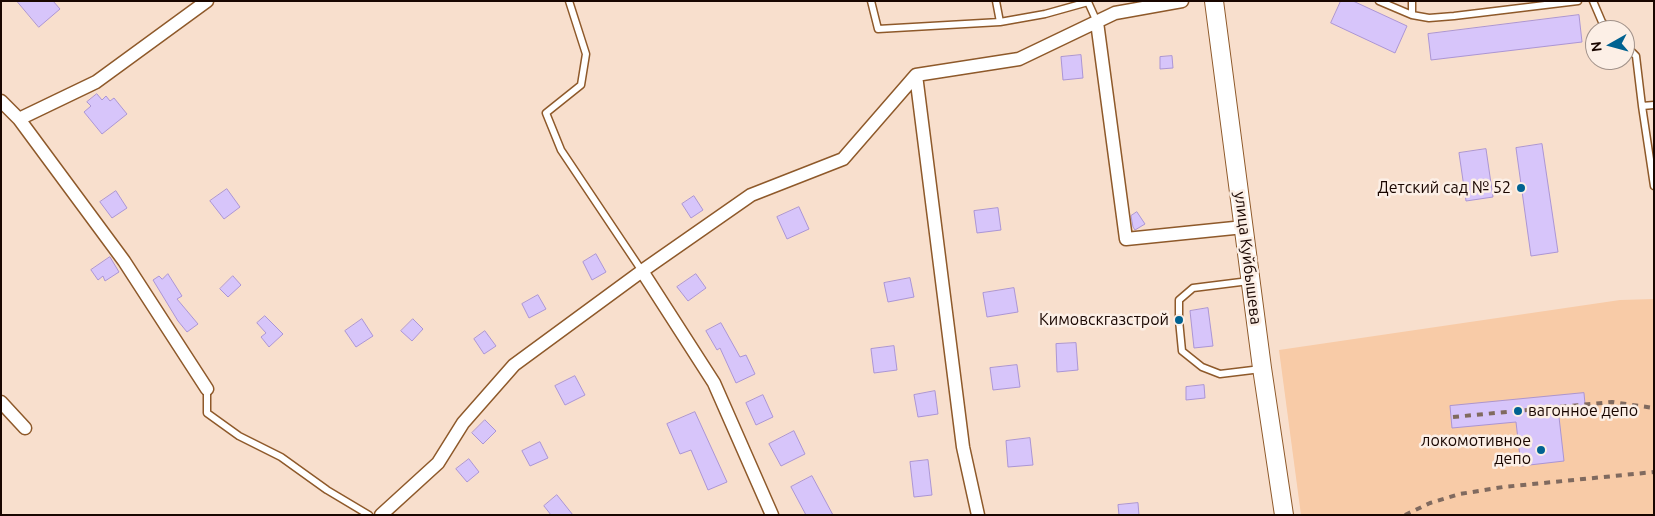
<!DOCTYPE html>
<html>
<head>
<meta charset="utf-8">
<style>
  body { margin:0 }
  #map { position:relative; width:1655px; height:516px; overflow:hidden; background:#f8dfcd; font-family:Ubuntu,sans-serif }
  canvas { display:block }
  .frame { position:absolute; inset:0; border:2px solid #190600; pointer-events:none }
  .north { position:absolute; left:1585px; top:20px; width:50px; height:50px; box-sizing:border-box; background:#fcefe6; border:1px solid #a1928a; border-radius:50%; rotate:263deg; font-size:14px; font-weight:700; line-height:20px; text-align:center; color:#190600 }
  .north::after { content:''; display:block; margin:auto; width:18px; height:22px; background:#006291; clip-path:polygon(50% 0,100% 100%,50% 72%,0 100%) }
</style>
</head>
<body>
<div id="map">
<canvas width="1655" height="516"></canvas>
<div class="frame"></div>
<div class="north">N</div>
</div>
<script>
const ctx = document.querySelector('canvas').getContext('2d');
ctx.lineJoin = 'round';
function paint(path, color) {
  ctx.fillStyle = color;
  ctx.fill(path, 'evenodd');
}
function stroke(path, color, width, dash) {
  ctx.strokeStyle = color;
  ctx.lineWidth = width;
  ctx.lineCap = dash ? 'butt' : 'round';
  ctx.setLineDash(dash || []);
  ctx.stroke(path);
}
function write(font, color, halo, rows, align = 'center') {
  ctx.font = font + ' Ubuntu,sans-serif';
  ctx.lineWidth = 5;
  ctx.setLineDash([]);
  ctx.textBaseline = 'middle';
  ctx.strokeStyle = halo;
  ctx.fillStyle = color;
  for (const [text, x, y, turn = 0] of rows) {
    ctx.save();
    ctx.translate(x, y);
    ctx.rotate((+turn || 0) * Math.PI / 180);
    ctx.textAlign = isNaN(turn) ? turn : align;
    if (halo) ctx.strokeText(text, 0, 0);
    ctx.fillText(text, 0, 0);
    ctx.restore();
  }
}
const green = new Path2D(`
  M1654 299V515H1301L1279 350 1620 300Z`);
const building = new Path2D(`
  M17 1H53L60 9 39 27Z
  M1341 1H1353L1407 26 1395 53 1331 23Z
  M1579 15 1582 42 1431 60 1428 34Z
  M1081 55 1083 78 1063 80 1061 57Z
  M1172 56 1173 68 1160 69V57Z
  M97 94 102 100 106 96 110 101 114 98 127 114 102 134 84 112 91 106 87 102Z
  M1542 144 1558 252 1531 256 1516 148Z
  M1486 149 1493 197 1466 201 1459 153Z
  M227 189 240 207 224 219 210 201Z
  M116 191 127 208 112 218 100 202Z
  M694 196 703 210 691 218 682 204Z
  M799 207 809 229 787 239 777 217Z
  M998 208 1001 230 977 233 974 211Z
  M1137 212 1145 224 1135 230 1133 227 1131 216Z
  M596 254 606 272 592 280 583 262Z
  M110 257 119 272 105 281 103 276 98 280 91 270Z
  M168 274 182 296 177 299 198 324 187 332 178 321 153 280 159 276 162 279Z
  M696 274 706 288 688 301 677 287Z
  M233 276 241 285 228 297 220 289Z
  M910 278 914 297 888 302 884 283Z
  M1014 288 1018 312 987 317 983 293Z
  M538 295 546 309 529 318 522 304Z
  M1208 308 1213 346 1194 348 1190 311Z
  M265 316 283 334 269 347 261 337 266 333 257 323Z
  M362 319 373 336 356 347 345 331Z
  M413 319 423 329 412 341 401 331Z
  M721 323 740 357 746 355 755 374 736 383 720 348 717 350 706 331Z
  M485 331 496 346 484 354 474 339Z
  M1076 343 1078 370 1057 372 1056 344Z
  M894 346 897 370 874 373 871 349Z
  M1017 365 1020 387 993 390 990 368Z
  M575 376 585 395 565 405 555 386Z
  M1204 385 1205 398 1186 400V387Z
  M935 391 938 414 918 417 914 395Z
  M1584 393 1586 415 1559 417 1564 461 1521 466 1516 422 1452 428 1450 406Z
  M763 395 773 417 756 425 746 403Z
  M695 412 727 482 708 490 691 450 680 454 667 424Z
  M485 420 496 431 483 444 472 433Z
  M794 431 805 454 781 466 769 444Z
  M1030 438 1033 465 1008 467 1006 441Z
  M540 442 548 458 530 466 522 451Z
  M469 459 479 472 467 482 456 469Z
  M928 460 932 495 914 497 910 462Z
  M812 476 833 515H806L791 487Z
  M557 495 573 515H551L544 506Z
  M1138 503 1139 515H1119L1118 505Z`);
const service = new Path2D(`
  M569 1 586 54 581 85 546 113 561 150 642 271
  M871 1 878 29 1000 22
  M996 1 1000 22 1045 14 1088 2 1097 22
  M1379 1 1412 15 1429 18 1454 16 1578 1
  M1593 1 1602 22 1610 30
  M1412 15V1
  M1625 45 1636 56 1642 106 1654 186
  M1642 106 1654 105
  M1249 281 1193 288 1179 300V320L1182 351 1202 367 1220 374 1261 369
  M207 389V413L239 436 281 457 327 490 369 515`);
const minor = new Path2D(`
  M1097 22 1126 239 1244 227
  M916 75 963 447 978 515
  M1 101 19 119 124 261 207 389
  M19 119 96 82 207 1
  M642 271 714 383 772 515
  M1 402 25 428
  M381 515 438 463 463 423 514 365 642 271 751 195 843 159 916 75 1019 59 1115 13 1182 1`);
const secondary = new Path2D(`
  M1214 1 1262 368 1284 515`);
const rail = new Path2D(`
  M1453 417 1612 402 1654 408
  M1405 515 1430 503 1460 494 1503 487 1654 472`);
const markers = [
  [1521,188,5,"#006291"],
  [1179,320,5,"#006291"],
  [1518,411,5,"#006291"],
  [1541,450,5,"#006291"]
];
const poiNames = [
  ["Детский сад № 52",1511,188],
  ["Кимовскгазстрой",1169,320],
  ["вагонное депо",1528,411,"left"],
  ["локомотивное",1531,441],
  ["депо",1531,459]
];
const streetNames = [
  ["улица Куйбышева",1248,258,83]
];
paint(green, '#f8cba7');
paint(building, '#d7c5fa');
stroke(building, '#ab95d4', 1);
stroke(service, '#8e592a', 9);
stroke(minor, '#8e592a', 15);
stroke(secondary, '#8e592a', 20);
stroke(service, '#fff', 6);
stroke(minor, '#fff', 12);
stroke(secondary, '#fff', 18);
stroke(rail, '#806a5f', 4, [6, 6]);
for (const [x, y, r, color] of markers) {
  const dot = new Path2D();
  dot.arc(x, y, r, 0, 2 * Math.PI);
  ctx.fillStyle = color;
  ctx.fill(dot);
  stroke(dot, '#fcefe6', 2);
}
write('16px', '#190600', '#fcefe6', poiNames, 'right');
write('16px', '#190600', '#fcefe6', streetNames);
</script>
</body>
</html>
